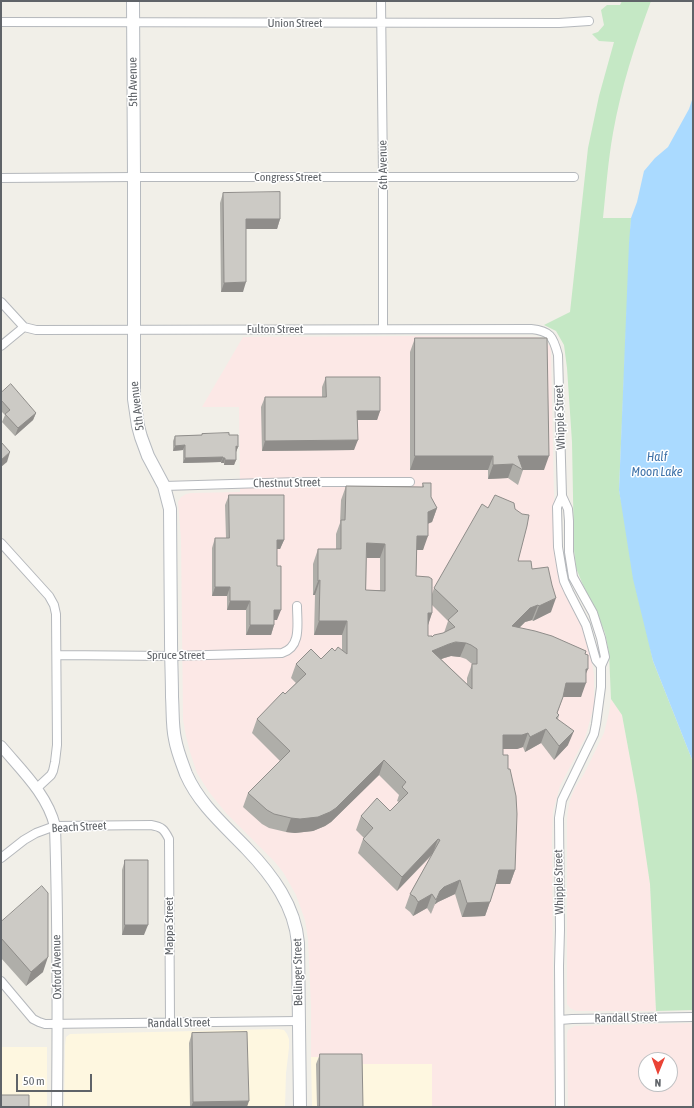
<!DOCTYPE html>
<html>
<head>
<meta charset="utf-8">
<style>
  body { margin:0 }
  #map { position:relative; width:694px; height:1108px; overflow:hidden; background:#f1efe8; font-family:"Asap Condensed",sans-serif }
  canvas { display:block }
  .frame { position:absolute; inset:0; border:2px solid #5f6368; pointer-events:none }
  .north { position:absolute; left:638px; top:1052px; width:40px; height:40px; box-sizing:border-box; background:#fff; border:1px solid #bfc1c3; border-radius:50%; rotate:181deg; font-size:11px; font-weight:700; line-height:16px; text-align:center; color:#5f6368 }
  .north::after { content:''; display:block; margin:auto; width:14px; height:18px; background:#ea4335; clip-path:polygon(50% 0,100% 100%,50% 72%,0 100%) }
  .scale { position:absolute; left:16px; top:1074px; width:76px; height:18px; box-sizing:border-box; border:2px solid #5f6368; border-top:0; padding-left:5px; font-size:12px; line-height:14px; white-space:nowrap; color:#5f6368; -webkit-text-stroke:3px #fff; paint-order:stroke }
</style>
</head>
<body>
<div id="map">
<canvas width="694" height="1108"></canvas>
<div class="frame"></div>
<div class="north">N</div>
<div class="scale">50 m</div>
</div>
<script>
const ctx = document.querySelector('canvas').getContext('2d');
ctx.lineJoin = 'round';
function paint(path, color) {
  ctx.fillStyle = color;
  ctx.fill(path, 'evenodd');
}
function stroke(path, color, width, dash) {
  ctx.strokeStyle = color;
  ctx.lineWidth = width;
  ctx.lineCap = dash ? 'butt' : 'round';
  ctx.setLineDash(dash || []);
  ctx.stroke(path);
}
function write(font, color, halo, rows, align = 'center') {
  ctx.font = font + ' "Asap Condensed",sans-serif';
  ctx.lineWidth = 3;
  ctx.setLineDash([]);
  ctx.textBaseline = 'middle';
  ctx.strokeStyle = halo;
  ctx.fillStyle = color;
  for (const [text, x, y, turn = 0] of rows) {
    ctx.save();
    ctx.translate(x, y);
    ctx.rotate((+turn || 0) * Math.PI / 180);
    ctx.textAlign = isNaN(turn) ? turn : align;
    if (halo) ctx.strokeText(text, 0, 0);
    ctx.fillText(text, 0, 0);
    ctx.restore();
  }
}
const commercial = new Path2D(`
  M278 1029 284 1030 287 1034 289 1039V1048L286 1073 285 1107H64L65 1046 66 1037 70 1034Z
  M1 1047H47V1107H1Z
  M311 1057H361L362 1064H432V1107H312Z`);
const medical = new Path2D(`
  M412 336 538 337 547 343 550 346 551 352 555 546 585 631 590 651 594 675V706L585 738 560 786 553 811 552 839 554 1107H432V1064H361V1057H311V1007L308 939 305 920 296 895 283 872 274 861 226 813 209 792 197 773 190 752 186 736 183 720 181 539 178 502 181 497 186 494 191 493 240 492 239 407H202L243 337Z
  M611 699 622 715 637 796 644 841 650 884 656 1011H576L570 1008 567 1004V820L568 810 570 800 575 788 584 774 604 733 609 713Z
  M693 1023V1107H568L567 1035 568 1030 571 1028 575 1026ZM646 1060H670V1084H646Z`);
const green = new Path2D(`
  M622 1H651C635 44 621 88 613 133 608 161 606 190 603 218H631L619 490 653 661 693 762V1010L656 1011 650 884 637 796 622 715 611 699 609 653 605 633 597 613 583 585 576 568 574 550 572 442 567 368 564 345 556 331 544 325 570 312 588 148 599 96 614 42 599 41 592 34 598 32 604 25 601 10 607 5H620Z`);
const water = new Path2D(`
  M693 97V762L653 661 633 579 619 490 629 243 631 218 637 202 644 171 655 158 668 147 689 109Z`);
const minor = new Path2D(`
  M381 1 383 177V329
  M1 22 559 23 589 21
  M1 178 134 177H574
  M1 302 24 327
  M1 346 24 327 36 330 531 329C550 331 553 336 558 355L562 496 568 509 569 521V552L573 577 593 613 601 638 605 657 601 666V687L596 724 594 734 562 800 559 818 560 930 559 966 560 1107
  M164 486 299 482H410
  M562 496 557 507 558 547 562 571 564 581 569 592 586 625 596 660 601 666
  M1 543 49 596 54 605 56 614 57 745 55 762 53 771 51 775 37 788
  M57 655 171 656 282 653C302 647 297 623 297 606
  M1 858 24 840 36 833 55 826 151 825C162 827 164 829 169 839L170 1023
  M1 981 33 1019 39 1022 45 1024 299 1021
  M560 1020 572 1019 693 1017`);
const tertiary = new Path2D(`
  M1 746C22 771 47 794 55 826 58 920 58 1013 57 1107`);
const secondary = new Path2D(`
  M133 1 134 177V399L138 426 141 437 148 456 164 486 170 509C170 553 171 596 171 639 171 659 172 678 172 697 173 711 172 726 175 739 177 751 182 763 186 774 199 804 225 826 247 849 272 875 295 906 298 943L300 1107`);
const wall = new Path2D(`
  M223 193 280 219 277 229H246L243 292H221L220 203Z
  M415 338 544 470H523L518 485 508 478 488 479V470H410V352Z
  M326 377 380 411 377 420H357L354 450 262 451 261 407 265 397H322V387Z
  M1 393 36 413 33 420 15 436 2 422 5 415 1 411Z
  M202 434 229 435 238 447 236 452V451V460L234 465H224V463H221V462L183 463V450L173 451V441L175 436 202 435Z
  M423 483 437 508 432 522 428 523 423 550H417L416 576 432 594 434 588 518 561 532 569 551 612 533 621 532 620 525 622 519 628 585 654 586 674 581 697H563L557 714 559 715 558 719 568 745 554 760 541 743 525 752 523 747 517 749H503V755L508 769 515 870 510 884H496L485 916 462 917 455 894 438 902 434 905 431 914 427 908 413 916 410 912 405 908 410 894 432 855 397 891 358 853 363 839 364 838 356 830 361 816 390 811 399 802 397 801 399 795 379 775 331 822 325 826 313 831 295 833 286 832 269 828 262 824 243 807 248 793 280 761 252 733 257 719 285 694 296 683 291 678 296 664 321 659 335 651 342 650V635H314L315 595H313V564L318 549H336V534L340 523 341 500 346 486 422 487ZM366 558H380V590H366ZM432 605 448 621 444 633 432 637 428 636V625L432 613ZM451 656 460 657 466 659 472 664 467 678V684L441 659Z
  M229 495 284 540 280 549H277V620H274V625L271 635H246V610H227V596H212V548L215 538H226L225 505Z
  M125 860 144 935H122V870Z
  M1 922 43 972 26 986 1 958Z
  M192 1033 247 1107H190L189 1043Z
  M320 1054 363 1107H317L316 1064Z`);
const shadedWall = new Path2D(`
  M246 219H280L277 229H242Z
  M246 282 243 292H221L224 283Z
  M357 411H380L377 420H354Z
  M36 413 33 420 15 436 18 428Z
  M358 440 354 450 262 451 265 441Z
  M185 445 183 450 173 451 175 446Z
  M236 446 238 447 236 452 234 451Z
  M10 452 7 462 1 467V460Z
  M415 456H493L488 470H410Z
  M518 456H549L544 470H522Z
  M223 457 221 462 183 463 185 458Z
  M223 458H225L224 463H221Z
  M225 460H236L234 465H224Z
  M513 464 508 478 488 479 493 465Z
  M437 508 432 522 423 526 428 512Z
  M417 536H428L423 550H412Z
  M277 540H284L280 549H273Z
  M367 543 385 544 380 558H361Z
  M320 580 315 595H313L318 581Z
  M215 587H230L227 596H212Z
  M556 598 551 612 533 621 539 606Z
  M230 601H250L246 610H227Z
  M538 605 532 620 525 622 506 641 512 626 530 608Z
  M274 610H281L277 620H271Z
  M428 613H432L427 628Z
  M319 621H347L342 635H314Z
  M250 625H274L271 635H246Z
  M456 642 466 643 460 657 451 656 444 658 427 665 432 651 449 644Z
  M586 669H588L582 683H586L581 697H561L566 683Z
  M546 729 541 743 525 752 530 737Z
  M574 731 568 745 554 760 559 746Z
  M528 733 523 747 517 749H498L503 735Z
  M384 760 379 775 331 822 325 826 313 831 295 833 286 832 291 818Z
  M438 839 433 853 397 891 402 877Z
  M499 870H515L510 884H494Z
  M460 880 455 894 438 902 434 905 431 914 440 891 444 887Z
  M432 894 427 908 413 916 418 902Z
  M490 902 485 916 462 917 467 903Z
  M125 925H148L144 935H122Z
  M48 957 43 972 26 986 31 972Z
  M249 1101 247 1107H191L193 1102Z`);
const building = new Path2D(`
  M280 192V219H246V282L224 283 223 193Z
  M415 338H547L549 456H518L523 470 513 464 493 465V456H415Z
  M326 377H380V411H357L358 440 265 441V397H326Z
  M11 384 36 413 18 428 5 414 10 410 1 400V393Z
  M229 433V435H238V447L236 446V460H225V458H223V457L185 458V445L175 446V436L202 435V434Z
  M1 442 10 452 1 460Z
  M423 483H431V497L437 508 428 512V536H417L416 576 429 577 432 579V613H428V636H432V637L434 635 443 633 455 627 448 620 458 611 434 588 482 504 488 508 495 495 514 503 515 509 522 514 529 515 527 526 518 561H531L532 569 548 567 552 585 556 598 539 606 538 605 530 608 512 626 535 631 552 636 586 651 585 654 588 655V669H586V683H566L563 697 557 713 559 715 556 718 574 731 559 746 546 729 530 737 528 733 522 735H503V755H508V769H510L516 796 517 814 515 870H499L496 883 490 902 467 903 460 880 444 887 440 891 436 900 432 894 418 902 415 897 410 894 440 840 438 839 402 877 363 839 373 828 361 816 377 798 390 811 408 793 402 787 406 782 384 760 336 808 330 812 318 817 300 819 291 818 274 814 267 810 248 793 290 751 257 719 283 692 285 694 306 674 296 664 311 649 321 659 332 648 335 651 338 647 347 654V621H319L320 580 318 581V549H341V520H345L346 486 423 487ZM367 543 385 544V591L366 590ZM456 642 466 643 471 645 477 649V664H472V689L432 651 449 644Z
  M229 495H284V540H277V566H281V610H274V625H250V601H230V587H215V538H229Z
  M125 860H148V925H125Z
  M42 886 48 893V957L31 972 1 938V922Z
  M247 1032 249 1101 193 1102 192 1033Z
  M320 1054H362L363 1107H320Z
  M1 1095H29V1107H1Z`);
const streetNames = [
  ["Union Street",295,23],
  ["5th Avenue",133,82,-91],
  ["6th Avenue",383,165,-91],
  ["Congress Street",288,177],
  ["Fulton Street",275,329],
  ["5th Avenue",137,406,-97],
  ["Whipple Street",560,417,-92],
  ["Chestnut Street",287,483,-1],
  ["Spruce Street",176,655],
  ["Beach Street",79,827,-3],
  ["Whipple Street",559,882,-91],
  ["Mappa Street",169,926,-90],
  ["Oxford Avenue",57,967,-91],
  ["Bellinger Street",298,972,-91],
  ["Randall Street",626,1018,-1],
  ["Randall Street",179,1023,-1]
];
const waterNames = [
  ["Half",657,457],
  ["Moon Lake",657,472]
];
paint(commercial, '#fef7e0');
paint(medical, '#fce8e6');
paint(green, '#c5e8c5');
paint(water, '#aadaff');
stroke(minor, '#b5b8bc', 10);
stroke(tertiary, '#b5b8bc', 12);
stroke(secondary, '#b6babf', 14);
stroke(minor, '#fff', 8);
stroke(tertiary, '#fff', 10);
stroke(secondary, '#fff', 12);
paint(wall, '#afaea9');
paint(shadedWall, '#8f8d8a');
paint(building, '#cccac5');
stroke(building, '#8f8d8a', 1);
write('12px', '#5f6368', '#fff', streetNames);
write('italic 13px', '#4174aa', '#fff', waterNames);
</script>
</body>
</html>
